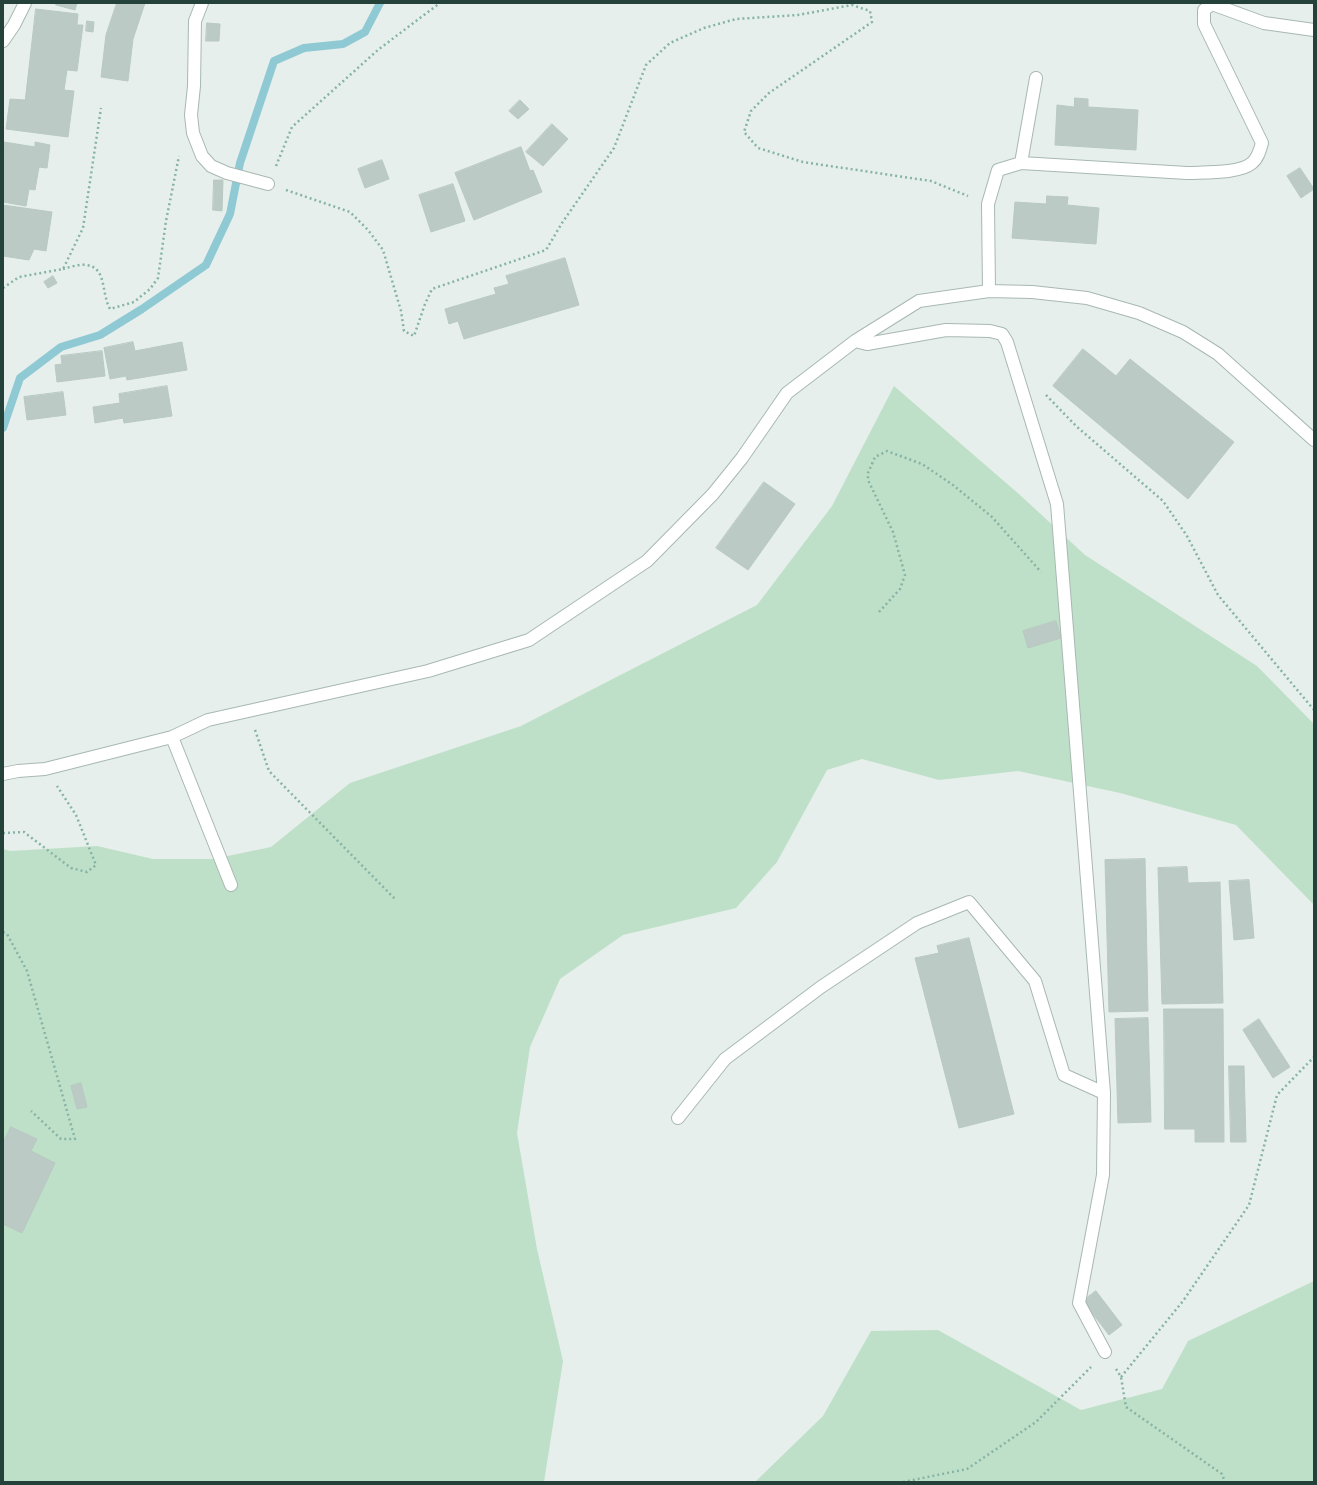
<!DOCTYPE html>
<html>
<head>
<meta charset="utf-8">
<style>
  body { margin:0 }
  #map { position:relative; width:1317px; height:1485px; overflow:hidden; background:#e6efeb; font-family:"Asap Condensed",sans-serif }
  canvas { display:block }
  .frame { position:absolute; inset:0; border:4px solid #24423a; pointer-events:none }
</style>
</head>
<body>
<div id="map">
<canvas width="1317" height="1485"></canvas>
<div class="frame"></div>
</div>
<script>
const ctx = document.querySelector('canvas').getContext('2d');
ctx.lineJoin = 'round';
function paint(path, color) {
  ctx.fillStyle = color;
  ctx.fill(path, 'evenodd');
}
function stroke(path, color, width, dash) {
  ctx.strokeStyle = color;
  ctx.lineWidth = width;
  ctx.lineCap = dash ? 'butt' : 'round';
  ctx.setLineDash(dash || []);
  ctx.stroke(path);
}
const green = new Path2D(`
  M894 386 1020 495 1085 555 1257 666 1314 724V905L1236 825 1120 793 1018 771 939 780 862 759 827 770 777 862 736 908 623 935 560 979 530 1047 517 1133 537 1249 563 1361 544 1482H3V849L10 851 97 846 153 859H213L271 847 350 783 521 726 757 605 832 506Z
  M1314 1281V1482H755L823 1416 871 1331 938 1330 1081 1410 1162 1389 1188 1341Z`);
const stream = new Path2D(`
  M3 428 20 378 61 347 100 335 142 309 206 265 230 214 240 163 274 61 304 48 343 44 365 32 380 3`);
const building = new Path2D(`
  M57 3H77L75 10 56 5Z
  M117 3H145L133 39 128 81 101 77 106 35Z
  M36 9 78 14 77 25H83L77 71 67 70 64 90 74 91 68 137 6 129 10 99 25 100Z
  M87 21 94 22 93 32 86 31Z
  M207 23 220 24 219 41H206Z
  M1075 98 1088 99V107L1138 110 1136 150 1055 145 1057 105 1074 107Z
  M520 100 529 109 518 119 509 111Z
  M552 124 568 139 543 166 526 152Z
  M4 142 35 147V142L50 145 47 168 39 167 35 190 29 189 26 206 3 202Z
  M521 147 530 171 533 170 542 192 474 220 455 173Z
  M382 160 389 179 365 188 358 169Z
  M1300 168 1314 189 1301 198 1287 176Z
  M214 180H223L222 211 213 210Z
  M453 184 465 221 431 232 419 195Z
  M1047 196 1068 197 1067 205 1099 208 1096 244 1012 238 1015 202 1046 204Z
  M3 205 52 212 46 251 34 249 29 260 3 256Z
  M565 258 579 305 464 339 458 321 449 324 445 309 496 294 494 288 509 284 506 276Z
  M53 276 57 283 48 288 44 282Z
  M133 342 135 351 182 342 187 370 127 380 126 376 110 379 104 348Z
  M1083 349 1116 376 1130 359 1234 442 1188 499 1053 386Z
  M102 351 105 376 57 382 55 365 62 364 61 356Z
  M167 386 172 416 124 423 123 418 95 423 93 407 120 403 119 394Z
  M63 392 66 415 27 420 24 397Z
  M764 482 795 504 748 570 716 548Z
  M1056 621 1061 638 1028 648 1023 631Z
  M1145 859 1148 1011 1109 1012 1105 860Z
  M1187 867 1188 883 1220 882 1223 1003 1162 1004 1158 868Z
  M1249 880 1254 938 1234 940 1229 881Z
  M969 938 1014 1114 959 1128 915 958 939 953 937 946Z
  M1164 1009H1223L1224 1142H1195V1129H1165Z
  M1148 1018 1151 1122 1118 1123 1115 1019Z
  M1259 1019 1290 1067 1273 1078 1243 1030Z
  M1229 1066H1244L1246 1142H1231Z
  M81 1083 87 1107 77 1109 71 1086Z
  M11 1127 37 1139 31 1151 55 1163 22 1233 3 1224V1143Z
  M1096 1291 1122 1325 1109 1335 1083 1301Z`);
const path = new Path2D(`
  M276 166 292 127 379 49 440 3
  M286 190 350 212 368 230 383 250 401 311 404 331 414 336 425 304 432 289 546 250 562 223 614 148 646 65 670 43 704 28 736 19 798 15 852 5 870 11 872 22 769 93 751 111 744 132 758 148 803 162 931 181 968 196
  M63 269C70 267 79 264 86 265 107 267 101 293 110 309L134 302 150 289 158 278 166 221 179 156
  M3 288 19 277 63 269 83 228 101 108
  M1046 395 1076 426 1163 501 1187 536 1218 595 1314 710
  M879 612 900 589 905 575 893 532 868 480V473L875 457 887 451 922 464 953 485 992 517 1041 572
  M255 730 269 771 396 900
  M3 833 24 832 71 868 87 872 96 865 76 815 57 786
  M3 932 7 934 27 971 75 1139H61L31 1111
  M1116 1369 1121 1377 1126 1407 1222 1474 1225 1482
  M1121 1377 1183 1301 1249 1205 1277 1095 1314 1057
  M903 1482 967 1469 1036 1422 1091 1367`);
const minor = new Path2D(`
  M202 3 195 21 194 86 191 115 193 133 202 156 211 166 227 173 268 184
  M3 41 14 25 25 3
  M1021 163 1036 78
  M989 291 988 204 998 170 1021 163 1187 173C1204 172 1239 174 1252 163 1258 158 1260 150 1262 143L1204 24V10L1212 4 1264 23 1314 30
  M855 341 867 344 946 330 990 331 1002 334 1007 342 1057 504 1104 1093 1103 1175 1079 1303 1105 1352
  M172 737 231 885
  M3 774 18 771 45 769 172 737 208 720 428 671 529 640 647 561 713 494 742 458 787 393 855 341 919 301 989 291 1032 292 1087 298 1139 313 1183 332 1218 354 1314 440
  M678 1118 725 1059 821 987 917 923 969 902 1035 981 1064 1075 1104 1093`);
paint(green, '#bfe0c8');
stroke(stream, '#8ec9d4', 8);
paint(building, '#bbcac4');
stroke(building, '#b8c9c2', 1);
stroke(minor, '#a8b8b2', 14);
stroke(path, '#86b3a5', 2.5, [2, 3]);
stroke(minor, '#fff', 12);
</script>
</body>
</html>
